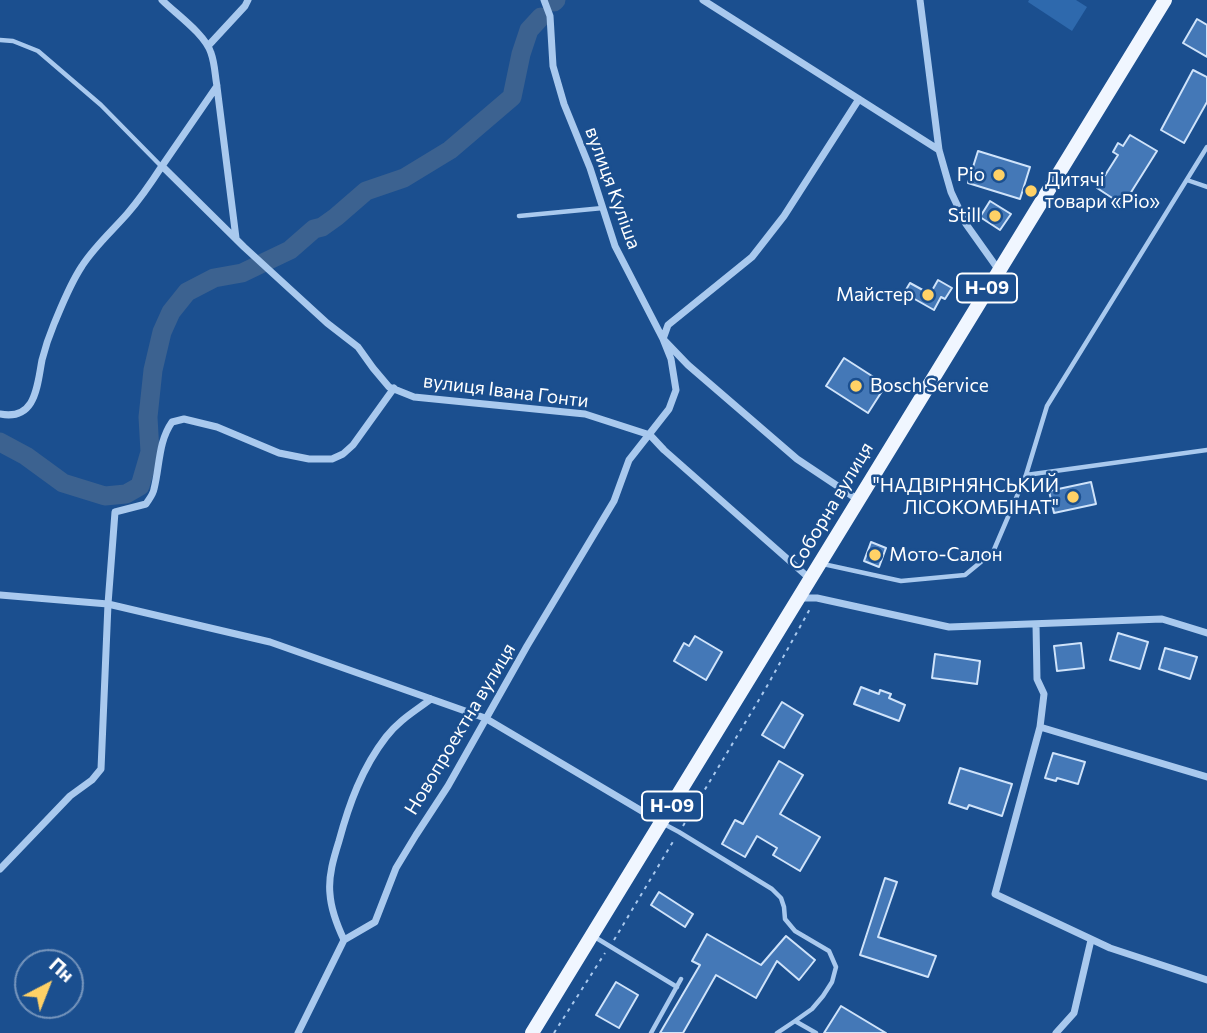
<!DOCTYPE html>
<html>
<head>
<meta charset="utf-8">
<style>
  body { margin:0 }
  #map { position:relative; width:1207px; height:1033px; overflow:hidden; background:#1b4f8f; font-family:Commissioner,sans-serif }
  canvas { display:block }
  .north { position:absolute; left:14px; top:949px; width:70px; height:70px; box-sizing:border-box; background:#1b4f8f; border:2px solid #7695bc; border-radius:50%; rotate:42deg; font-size:19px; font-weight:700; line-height:28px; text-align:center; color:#fff }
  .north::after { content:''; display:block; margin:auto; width:24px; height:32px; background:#ffd166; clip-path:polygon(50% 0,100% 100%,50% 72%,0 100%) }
</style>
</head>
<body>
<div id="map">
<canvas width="1207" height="1033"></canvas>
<div class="north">Пн</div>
</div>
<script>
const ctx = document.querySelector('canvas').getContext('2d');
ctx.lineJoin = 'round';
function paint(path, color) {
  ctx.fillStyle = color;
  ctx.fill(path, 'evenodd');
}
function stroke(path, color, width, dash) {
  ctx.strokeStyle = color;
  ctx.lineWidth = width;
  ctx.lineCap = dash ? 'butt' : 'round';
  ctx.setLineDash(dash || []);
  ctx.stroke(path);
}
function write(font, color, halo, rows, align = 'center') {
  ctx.font = font + ' Commissioner,sans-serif';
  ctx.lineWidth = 5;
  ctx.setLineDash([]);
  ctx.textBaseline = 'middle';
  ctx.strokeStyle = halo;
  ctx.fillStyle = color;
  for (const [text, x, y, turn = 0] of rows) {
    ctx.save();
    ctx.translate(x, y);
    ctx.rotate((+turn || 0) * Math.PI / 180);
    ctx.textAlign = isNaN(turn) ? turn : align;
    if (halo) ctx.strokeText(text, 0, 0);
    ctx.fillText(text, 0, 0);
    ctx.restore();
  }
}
const green = new Path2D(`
  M1029 0H1076L1087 7 1072 31 1028 2Z`);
const river = new Path2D(`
  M554 2 556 0
  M0 442 26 456 63 483 105 496 126 494 140 486 150 452 148 417 153 370 162 332 171 312 187 292 214 278 242 273 290 250 314 229 322 227 336 217 366 191 404 178 450 150 512 97 521 54 529 30 541 17`);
const building = new Path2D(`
  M1197 19 1207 25V57L1183 43Z
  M1193 70 1207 77V102L1184 143 1161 130Z
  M1130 135 1157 151 1123 205 1097 188 1118 155 1113 152 1118 143 1123 146Z
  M978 151 1030 167 1020 199 968 183Z
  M990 201 1011 214 1000 230 980 217Z
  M938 280 952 288 945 299 941 297 934 310 904 293 910 283 930 294Z
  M844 358 886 385 868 413 826 386Z
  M1091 482 1096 504 1054 513 1049 491Z
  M871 542 886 548 879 567 864 561Z
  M1118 633 1148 642 1140 669 1110 660Z
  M695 636 722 652 706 680 674 661 684 643 689 646Z
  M1081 643 1084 668 1057 671 1054 646Z
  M1165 648 1197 657 1190 679 1159 669Z
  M935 654 980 661 977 684 932 678Z
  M861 687 879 694 880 690 891 694 889 698 905 705 899 721 854 704Z
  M782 702 803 715 784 748 762 735Z
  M1053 753 1085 762 1078 784 1057 778 1056 781 1045 778Z
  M779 761 803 775 780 814 820 837 800 871 773 855 777 848 757 836 745 857 722 844 735 820 743 824Z
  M960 768 1012 784 1002 816 969 805 967 809 949 803Z
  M885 878 897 882 878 937 936 956 928 977 860 955Z
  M659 892 693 914 685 927 651 905Z
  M707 934 761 965 786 936 815 960 799 980 777 961 756 998 716 975 683 1033H660L700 965 692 961Z
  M616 982 638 995 619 1028 596 1015Z
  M841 1006 886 1033H824Z`);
const path = new Path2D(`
  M683 826 766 688 811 607
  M614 940 674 840
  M554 1033 605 953`);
const service = new Path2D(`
  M0 40 13 41 38 51 101 105 161 166
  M1187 180 1207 187
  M519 216 603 208
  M1026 475 1047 406 1207 147
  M823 564 901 581 965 575 993 552 1026 475 1207 450
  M664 824 679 832 772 889 781 898 784 907 785 919 795 931 829 951 836 967 832 982 823 996 812 1009 795 1021
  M593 936 677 987
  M651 1033 681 979
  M777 1033 795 1021 816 1033`);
const minor = new Path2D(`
  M162 0C176 14 205 34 211 53 215 64 215 76 217 86L162 166 244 247 327 323 358 347 373 368 389 387 414 397 585 414 650 435 664 450 809 578
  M544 0 550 16 553 66 564 104 590 168 615 246 663 339 688 365 797 459 857 499
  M703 0 939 150
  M920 0 939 150 951 192 966 224 998 269
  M208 46 245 6 248 0
  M217 87 236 238
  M0 414C36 421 37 386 42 360 45 348 49 336 54 324 62 305 70 284 82 266 94 247 112 231 127 214 140 199 151 183 162 166
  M0 595 108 604 270 642 485 718 662 823
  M799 598H817L949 627 1162 619 1207 633
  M1036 624 1037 679 1044 694 1040 727 995 894 1110 948 1207 980
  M1040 727 1207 777
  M0 869 70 796 92 780 101 769 108 604 115 512 146 504C149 499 153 495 154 489 160 466 158 442 172 422L184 419 217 427 279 453 309 459H332L343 454 353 445 394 388
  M344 940C337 925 331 910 330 894 328 876 334 857 339 841 349 804 362 768 386 737 398 721 415 711 431 699
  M298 1033 344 940 375 922 396 868 416 835 448 786 527 646 614 501 629 460 669 409 676 390 671 359 663 339 668 325 752 257 784 216 859 99
  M1056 1033 1074 1013 1091 940`);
const primary = new Path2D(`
  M532 1033C743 689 952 344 1165 0`);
const markers = [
  [999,175,7,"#ffd166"],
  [1031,191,7,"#ffd166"],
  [995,216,7,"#ffd166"],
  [928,295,7,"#ffd166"],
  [856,386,7,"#ffd166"],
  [1073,497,7,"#ffd166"],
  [875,555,7,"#ffd166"]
];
const shields = [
  [987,288,60],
  [672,806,60]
];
const shieldNames = [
  ["Н-09",987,288],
  ["Н-09",672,806]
];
const poiNames = [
  ["Ріо",985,175],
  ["Дитячі",1045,180,"left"],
  ["товари «Ріо»",1045,202,"left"],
  ["Still",981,216],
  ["Майстер",914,295],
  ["Bosch Service",870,386,"left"],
  ["\"НАДВІРНЯНСЬКИЙ",1059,486],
  ["ЛІСОКОМБІНАТ\"",1059,508],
  ["Мото-Салон",889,555,"left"]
];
const streetNames = [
  ["вулиця Куліша",613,188,70],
  ["вулиця Івана Гонти",506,391,7],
  ["Соборна вулиця",831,506,-59],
  ["Новопроектна вулиця",460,729,-59]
];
paint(green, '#2e69ad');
stroke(river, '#3c6290', 19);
paint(building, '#4478b7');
stroke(building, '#cfe3fa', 2);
stroke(path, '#a9c9ee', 2, [3.5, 5]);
stroke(service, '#a9c9ee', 4.5);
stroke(minor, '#a9c9ee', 7);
stroke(primary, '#f0f6ff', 14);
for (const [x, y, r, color] of markers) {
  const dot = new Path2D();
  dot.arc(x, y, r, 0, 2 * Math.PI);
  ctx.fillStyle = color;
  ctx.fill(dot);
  stroke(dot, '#1b4f8f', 2.5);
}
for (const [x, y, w] of shields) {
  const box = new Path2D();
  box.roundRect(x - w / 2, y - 14.5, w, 29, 5);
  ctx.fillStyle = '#1b4f8f';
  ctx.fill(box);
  stroke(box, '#fff', 2);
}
write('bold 18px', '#fff', null, shieldNames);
write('19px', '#fff', '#1b4f8f', poiNames, 'right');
write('19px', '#fff', '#1b4f8f', streetNames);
</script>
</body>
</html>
